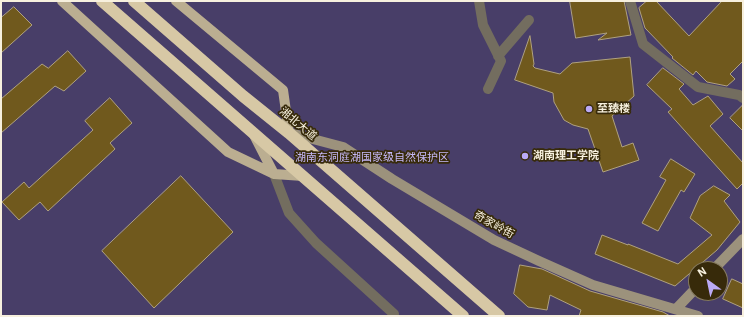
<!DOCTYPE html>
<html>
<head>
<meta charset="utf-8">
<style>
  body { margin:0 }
  #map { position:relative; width:744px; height:317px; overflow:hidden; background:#372a0a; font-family:"IBM Plex Sans",sans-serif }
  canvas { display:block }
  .frame { position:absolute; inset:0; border:2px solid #f7f0de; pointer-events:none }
  .north { position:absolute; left:688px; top:261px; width:40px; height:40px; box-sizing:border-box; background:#372a0a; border:1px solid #84795f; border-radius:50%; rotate:327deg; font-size:11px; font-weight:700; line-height:16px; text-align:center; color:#f7f0de }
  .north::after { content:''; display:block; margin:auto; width:14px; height:18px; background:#bbaaf6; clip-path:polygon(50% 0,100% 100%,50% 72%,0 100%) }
</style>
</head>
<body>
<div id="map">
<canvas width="744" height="317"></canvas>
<div class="frame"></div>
<div class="north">N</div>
</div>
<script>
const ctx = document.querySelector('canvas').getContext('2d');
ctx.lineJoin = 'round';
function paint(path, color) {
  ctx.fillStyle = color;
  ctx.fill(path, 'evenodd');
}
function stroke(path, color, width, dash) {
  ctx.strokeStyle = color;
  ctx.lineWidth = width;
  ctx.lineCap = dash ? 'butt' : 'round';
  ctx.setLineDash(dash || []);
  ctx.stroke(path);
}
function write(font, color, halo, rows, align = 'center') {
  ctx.font = font + ' "IBM Plex Sans","Noto Sans SC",sans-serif';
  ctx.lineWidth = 3.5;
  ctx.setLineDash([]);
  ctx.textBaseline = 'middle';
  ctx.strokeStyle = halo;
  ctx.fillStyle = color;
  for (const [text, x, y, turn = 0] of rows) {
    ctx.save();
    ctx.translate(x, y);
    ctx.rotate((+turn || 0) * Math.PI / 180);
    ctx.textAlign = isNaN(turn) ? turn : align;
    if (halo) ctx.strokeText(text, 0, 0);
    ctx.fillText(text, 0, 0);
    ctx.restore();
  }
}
const green = new Path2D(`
  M1 1H743V316H1ZM696 269H720V293H696Z`);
const building = new Path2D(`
  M570 1H624L631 35 598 40 607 33 576 38Z
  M647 1H656L689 36 722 1H743V61L730 74 735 79 727 86 707 82 696 71 693 75 672 58 673 57 645 28 639 8Z
  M14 7 32 25 1 53V18Z
  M530 36 534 64 533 66 535 68 560 74 572 63 630 57 634 96 612 116 622 147 633 143 639 160 603 172 588 129 573 125 564 120 554 102 553 93 515 80Z
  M68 51 86 71 64 91 55 86 1 133V99L42 64 48 68Z
  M663 68 684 84 679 89 693 105 708 96 723 114 710 126 743 163V183L737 189 668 112 672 109 647 85Z
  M110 98 132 123 110 143 115 149 48 211 40 202 19 220 2 202 24 182 29 188 93 130 85 121Z
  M743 105V131L730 118Z
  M671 159 695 174 684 192 681 190 658 231 642 223 666 180 660 177Z
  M181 176 233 232 154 308 102 251Z
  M714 186 730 195 724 201 740 222 717 250 675 286 595 254 602 235 628 245V244L678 264 712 235 690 218 700 196Z
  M520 265 542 269 590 291 663 312 670 316H579L581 310 550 295 547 310 528 307 514 294Z
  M732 279 743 284V308L723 299Z`);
const street = new Path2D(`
  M479 1 483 25 501 61 488 89
  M630 1 643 44 698 87 739 95 743 98
  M498 56 529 20
  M274 174 289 213 316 243 394 314`);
const secondary = new Path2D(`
  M290 133 343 147 392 179 494 240 539 261 593 285 698 316
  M714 269 743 239
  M676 309 696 288`);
const primary = new Path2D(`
  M62 1 228 152 274 174 303 176
  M176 1 283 90 289 133
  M254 135 274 174`);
const highway = new Path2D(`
  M102 1 463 316
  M134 1 243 96 289 133 499 316`);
const markers = [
  [589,109,4,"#bbaaf6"],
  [525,156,4,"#bbaaf6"]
];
const poiNames = [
  ["至臻楼",597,109],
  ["湖南理工学院",533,156]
];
const streetNames = [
  ["湘北大道",298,124,40],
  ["奇家岭街",494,225,29]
];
const parkNames = [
  ["湖南东洞庭湖国家级自然保护区",372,158]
];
paint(green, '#483e68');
paint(building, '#70591d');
stroke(building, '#afa17f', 1);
stroke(street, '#736d5f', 10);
stroke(secondary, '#9c927c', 10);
stroke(primary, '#bbae91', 10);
stroke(highway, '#d7c8a5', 12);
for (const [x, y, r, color] of markers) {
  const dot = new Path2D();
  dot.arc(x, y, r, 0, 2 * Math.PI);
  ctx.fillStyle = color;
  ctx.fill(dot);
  stroke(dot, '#372a0a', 1.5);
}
write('bold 11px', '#f7f0de', '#372a0a', poiNames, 'left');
write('11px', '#f7f0de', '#372a0a', streetNames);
write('11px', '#c5b8f8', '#372a0a', parkNames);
</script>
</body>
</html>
